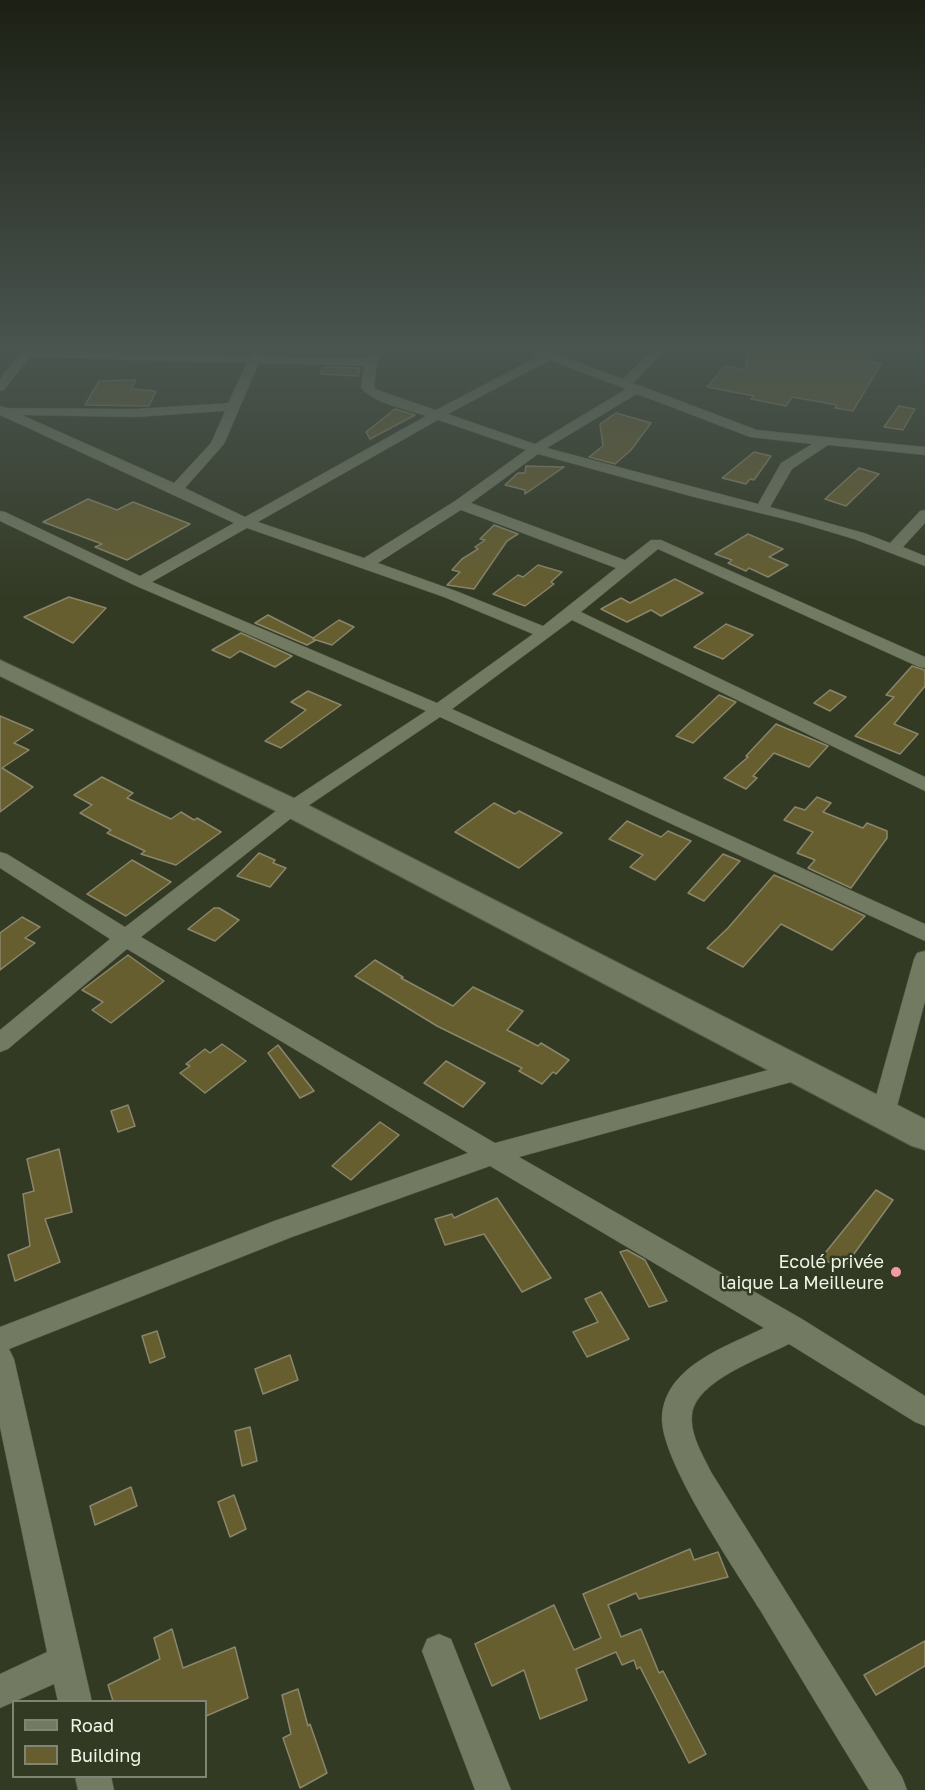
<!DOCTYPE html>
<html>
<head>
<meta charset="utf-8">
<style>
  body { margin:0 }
  #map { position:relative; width:925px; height:1790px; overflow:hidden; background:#333a24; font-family:"Golos Text",sans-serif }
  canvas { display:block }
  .legend { position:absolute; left:12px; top:1700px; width:195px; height:78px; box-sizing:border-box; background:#333a24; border:2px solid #7f8572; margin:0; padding:8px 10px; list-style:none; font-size:18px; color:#f0f5e7 }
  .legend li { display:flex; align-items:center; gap:12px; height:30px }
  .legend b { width:30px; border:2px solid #7f8572 }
</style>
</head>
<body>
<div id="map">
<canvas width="925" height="1790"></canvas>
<ul class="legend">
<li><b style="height:8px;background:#727a62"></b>Road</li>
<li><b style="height:16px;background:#665e2f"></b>Building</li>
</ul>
</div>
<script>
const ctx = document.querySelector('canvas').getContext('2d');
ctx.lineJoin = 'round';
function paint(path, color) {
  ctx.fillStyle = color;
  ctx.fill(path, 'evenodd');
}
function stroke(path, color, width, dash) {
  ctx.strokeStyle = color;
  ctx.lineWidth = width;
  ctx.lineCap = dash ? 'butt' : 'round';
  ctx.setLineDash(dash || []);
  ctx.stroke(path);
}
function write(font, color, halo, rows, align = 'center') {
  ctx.font = font + ' "Golos Text",sans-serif';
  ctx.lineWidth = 5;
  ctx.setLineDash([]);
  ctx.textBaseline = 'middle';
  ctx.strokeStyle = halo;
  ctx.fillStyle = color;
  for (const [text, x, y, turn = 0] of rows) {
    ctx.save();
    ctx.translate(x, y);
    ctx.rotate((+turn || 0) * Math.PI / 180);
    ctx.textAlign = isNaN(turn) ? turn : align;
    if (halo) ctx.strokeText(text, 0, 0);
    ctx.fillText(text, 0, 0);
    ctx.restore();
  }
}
const building = new Path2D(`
  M747 351H842L871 356 867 362 881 364 853 411 835 408 837 405 792 397 786 406 751 399 754 396 707 387 725 366 746 370Z
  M323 367 360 368 358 376 320 374Z
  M136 380 131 389 156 391 149 406 85 405 99 381Z
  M899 406 915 409 903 430 884 427Z
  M395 409 415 415 370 439 366 432Z
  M616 413 651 423 631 450 615 464 589 457 603 446 600 424Z
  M754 452 771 456 754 480 750 479 746 484 722 478Z
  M526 466 564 467 525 494V490L505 485 518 473H525Z
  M859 468 879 474 846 506 825 499Z
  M88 499 117 510 133 502 190 524 127 560 95 547 102 544 43 522Z
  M494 525 518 534 507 541 474 589 447 585 460 572 452 570 462 559 478 549 475 547 485 540 480 539Z
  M748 534 783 549 769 557 788 565 768 577 749 568 746 571 728 563 732 560 715 554Z
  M538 565 562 572 551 582 554 584 525 606 493 594 518 575 523 577Z
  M675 579 703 593 661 616 651 610 627 622 601 609 621 598 630 603Z
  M69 597 106 608 73 643 24 617Z
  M268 615 313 638 339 620 354 627 332 645 313 639 316 640 307 645 255 623Z
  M726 624 753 635 723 659 694 647Z
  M241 633 292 656 275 667 240 651 230 658 212 650Z
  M912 666 925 670V686L894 724 918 734 900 754 855 736 894 697 886 695Z
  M830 690 846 697 830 711 814 703Z
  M308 691 341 705 281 748 265 741 306 710 291 702Z
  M719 695 736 702 693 743 676 736Z
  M0 716 33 730 14 743 29 750 2 768 33 787 0 812Z
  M776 724 828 746 809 767 774 753 753 776 757 778 746 789 724 778 748 757 746 756Z
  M102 777 133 793 127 798 171 819 181 812 194 820 197 818 221 832 176 865 141 854 145 851 107 833 111 830 80 813 92 805 74 795Z
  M817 797 831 803 823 812 863 828 867 823 887 831V838L851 888 808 868 815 860 797 853 813 832 784 820 795 807 805 810Z
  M494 803 515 814 519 811 562 833 519 868 455 832Z
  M627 821 661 837 668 831 691 841 655 880 630 867 643 855 609 839Z
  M259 853 275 860 273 863 286 868 270 887 237 876Z
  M723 854 740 861 704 901 688 893Z
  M132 860 171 882 126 916 87 894Z
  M774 875 795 884 865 916 832 950 781 924 743 967 707 948 728 928Z
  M214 908H219L239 920 215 941 188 929Z
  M22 917 40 927 25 938 35 943 0 970V933Z
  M128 955 164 981 111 1023 92 1010 103 1002 82 990Z
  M375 960 403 977 401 978 453 1006 473 987 523 1011 507 1030 538 1046 541 1043 569 1060 556 1074 553 1072 542 1084 519 1071 522 1068 437 1026 355 976Z
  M222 1044 246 1061 205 1093 180 1073 190 1066 186 1064 205 1049 210 1053Z
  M278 1045 314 1091 300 1098 268 1053Z
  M446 1061 485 1083 463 1107 424 1083Z
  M128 1105 135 1126 118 1132 111 1111Z
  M380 1122 399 1135 351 1180 332 1166Z
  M59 1149 72 1212 45 1219 60 1262 15 1281 8 1255 30 1246 23 1194 34 1191 27 1159Z
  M876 1190 893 1200 843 1269 821 1258Z
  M497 1198 551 1278 522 1292 484 1234 445 1245 435 1219 452 1214 454 1218Z
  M627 1250 645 1260 667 1301 649 1307 620 1252Z
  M601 1292 629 1339 587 1357 573 1332 598 1322 585 1299Z
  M157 1331 165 1357 150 1363 142 1336Z
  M290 1355 298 1380 263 1394 255 1369Z
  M250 1427 257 1461 242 1466 235 1431Z
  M131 1487 137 1506 95 1525 90 1506Z
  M234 1495 246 1529 230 1537 218 1502Z
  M690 1549 694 1560 718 1552 728 1577 639 1599 636 1593 608 1605 621 1637 641 1629 659 1673 663 1671 706 1754 689 1763 640 1667 637 1669 634 1660 622 1665 616 1652 576 1669 587 1700 540 1719 524 1670 492 1686 475 1644 554 1605 574 1650 601 1638 583 1594Z
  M172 1629 183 1668 235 1647 248 1698 206 1716V1701H113L108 1685 160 1659 154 1638Z
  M925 1641V1666L876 1695 864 1675Z
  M298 1689 308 1726 310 1724 327 1773 300 1788 283 1738 291 1734 282 1695Z`);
const street = new Path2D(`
  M21 351 250 356 252 351H264L262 356 367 359 371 351H383L377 363 374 387 380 391 436 410 539 356 531 351H548L623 379 651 351H664L633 383 757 430 925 447V455L828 445 792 469 770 507 864 533 890 543 920 511 925 510V523L903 547 925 556V566L854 539 797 522 694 497 538 454 471 503 625 560 651 540H661L925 657V668L919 667 658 549 581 612 925 777V791L572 620 452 709 925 924V941L440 717 299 812 141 937 495 1143 798 1062 806 1064 810 1071 806 1078 519 1157 802 1319 925 1396V1426L915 1422 789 1344C762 1358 695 1381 692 1415 690 1435 703 1455 711 1472L902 1777 907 1790H869C832 1730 796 1670 760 1610 736 1571 659 1459 662 1416 666 1366 725 1347 764 1328L490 1166 292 1237 9 1349 14 1359 92 1702H58L54 1684 0 1708V1674L47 1652 0 1427V1327L274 1221 468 1153 127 949 8 1049 0 1052V1030L110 939 0 868V852L7 854 125 927 285 804 426 711 134 585 0 521V511L5 512 140 576 234 523 0 415V406L7 408 136 409 228 403 247 363 30 357 4 390 0 391V379ZM550 360 626 389 535 444 448 414ZM259 363 364 366 361 388C375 404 406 409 426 416L245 517 185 488 224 444ZM637 394 750 437 812 444 781 463 758 504 547 448ZM225 411 211 443 174 483 22 415 136 417ZM438 420 526 450 455 501 364 558 258 522ZM461 510 616 568 543 626 456 591 378 563ZM247 528 444 597 533 634 437 703 152 582Z
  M925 951V1001L895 1114 892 1121 883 1124 874 1121 871 1114 914 959 917 953Z
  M439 1634 451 1639 511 1790H475L422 1651 427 1639Z
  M75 1776H111L114 1790H78Z`);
const secondary = new Path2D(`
  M0 660 302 802 925 1119V1150L912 1146 282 814 0 676Z`);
const markers = [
  [896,1272,6,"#f49aa6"]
];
const nearPoinames = [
  ["Ecolé privée",884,1262],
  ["laique La Meilleure",884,1283]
];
paint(building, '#665e2f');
stroke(building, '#8a866c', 1.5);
stroke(street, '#525844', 1);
stroke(secondary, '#525844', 2);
paint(street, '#727a62');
paint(secondary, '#727a62');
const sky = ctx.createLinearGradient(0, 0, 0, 601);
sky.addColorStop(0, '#1c2014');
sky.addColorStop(0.58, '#4a5550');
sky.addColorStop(1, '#4a555000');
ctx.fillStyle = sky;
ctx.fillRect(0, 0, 925, 601);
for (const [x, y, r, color] of markers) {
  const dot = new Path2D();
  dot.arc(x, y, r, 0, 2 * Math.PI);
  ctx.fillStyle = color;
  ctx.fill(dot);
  stroke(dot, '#333a24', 2);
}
write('18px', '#f0f5e7', '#333a24', nearPoinames, 'right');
</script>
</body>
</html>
